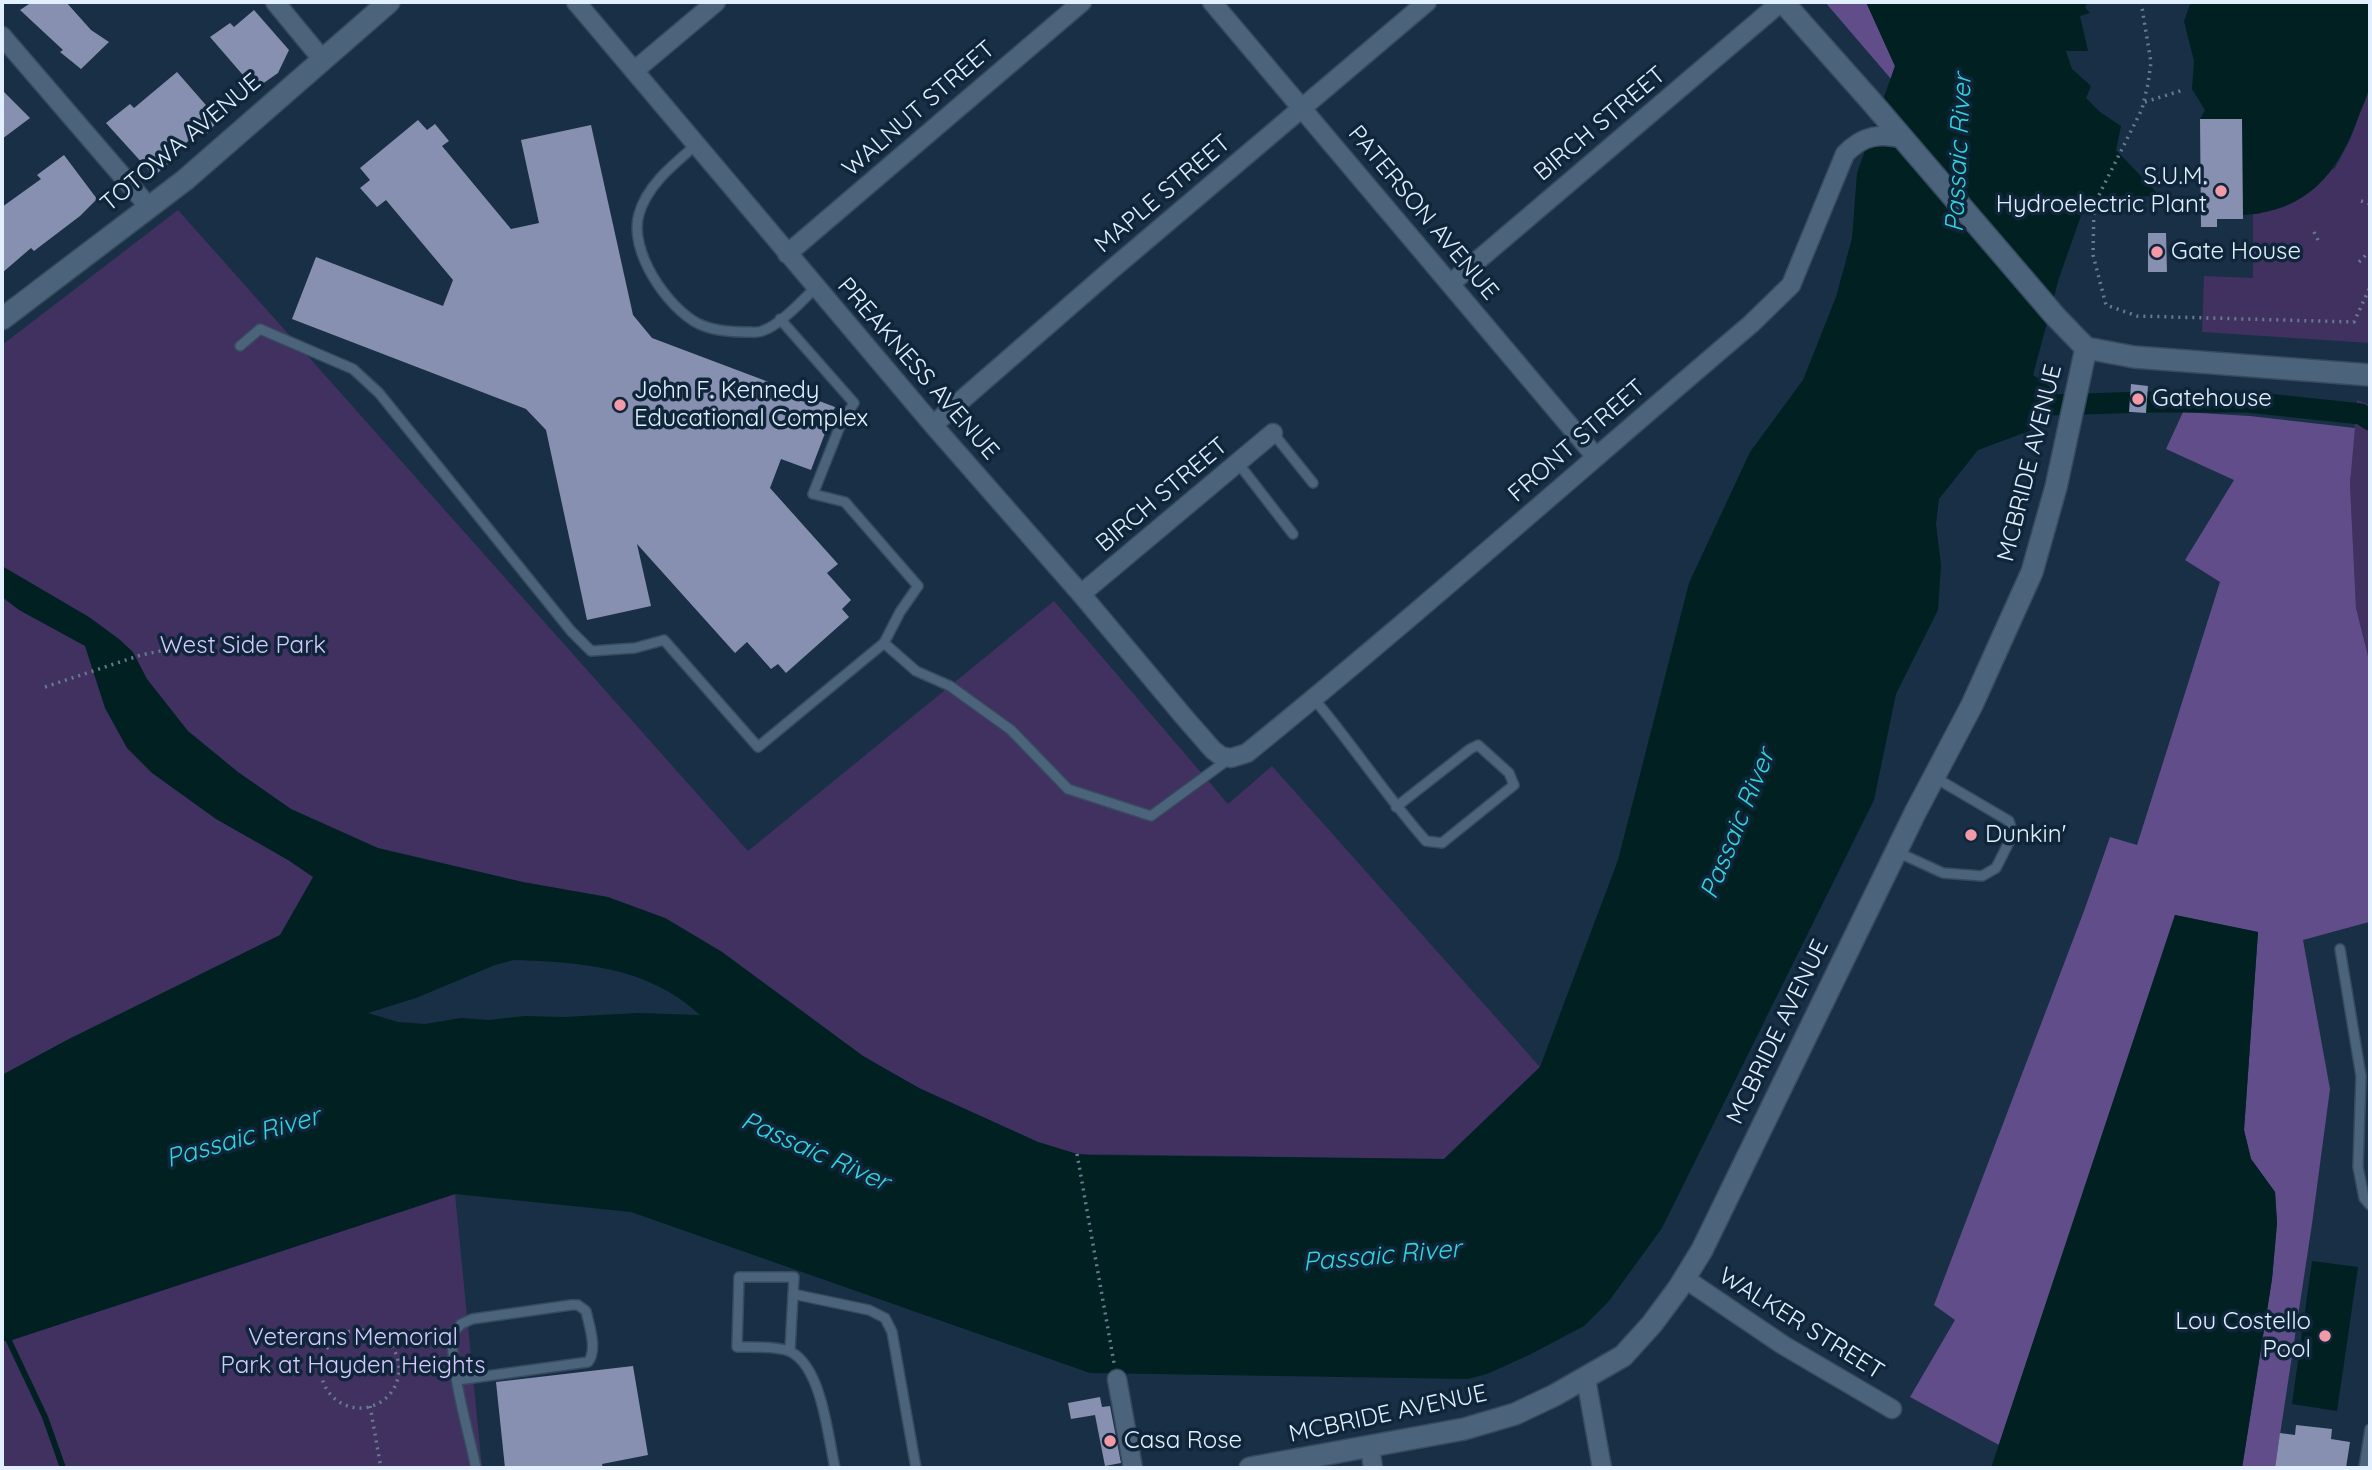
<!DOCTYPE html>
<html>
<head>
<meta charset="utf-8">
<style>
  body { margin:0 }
  #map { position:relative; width:2372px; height:1470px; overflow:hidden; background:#192f45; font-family:Quicksand,sans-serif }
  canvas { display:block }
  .frame { position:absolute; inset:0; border:4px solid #e1effe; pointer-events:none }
</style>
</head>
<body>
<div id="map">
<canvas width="2372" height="1470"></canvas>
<div class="frame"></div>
</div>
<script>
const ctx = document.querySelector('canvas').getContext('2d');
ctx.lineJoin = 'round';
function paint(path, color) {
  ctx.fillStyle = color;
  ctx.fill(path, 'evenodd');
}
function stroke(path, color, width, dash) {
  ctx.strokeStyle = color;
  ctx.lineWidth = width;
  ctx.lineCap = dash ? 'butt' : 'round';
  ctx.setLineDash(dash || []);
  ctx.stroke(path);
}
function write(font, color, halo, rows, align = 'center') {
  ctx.font = font + ' Quicksand,sans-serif';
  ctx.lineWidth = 7;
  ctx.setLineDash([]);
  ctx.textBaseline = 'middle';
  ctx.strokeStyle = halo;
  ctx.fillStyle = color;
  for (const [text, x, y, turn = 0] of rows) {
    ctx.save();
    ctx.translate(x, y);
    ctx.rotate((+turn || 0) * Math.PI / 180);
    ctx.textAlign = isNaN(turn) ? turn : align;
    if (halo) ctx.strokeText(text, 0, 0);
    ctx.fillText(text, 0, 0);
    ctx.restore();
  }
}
const green = new Path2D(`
  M2370 85V343L2202 332 2204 276 2253 278V214H2259L2335 168 2350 140Z
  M178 210 748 851 1054 601 1228 804 1272 766 1540 1067 1444 1159 1077 1154 1038 1142 918 1088 863 1056 722 952 665 918 281 935 69 1039 2 1075V345Z
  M2357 400 2370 405V664L2356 608 2350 484Z
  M455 1194 482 1468H2V1341H9Z`);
const forest = new Path2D(`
  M1825 2H1866L1895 66 1891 79Z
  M2183 412 2250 416 2355 428 2350 484 2356 608 2370 664V926L2369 922 2303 940 2330 1089 2312 1224 2275 1468H2242L2272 1279 2277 1223 2275 1192 2251 1159 2244 1130 2258 932 2175 915 1999 1445 1910 1397 1955 1320 1934 1305 2084 911 2110 837 2137 845 2220 582 2185 560 2234 480 2166 449Z`);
const water = new Path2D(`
  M1866 2H2088L2085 7 2090 13 2080 16 2088 51H2066L2072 69 2091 86 2086 98 2100 112 2121 126 2116 150 2160 196 2114 197 2092 201 2087 211 2083 210 2059 278 2033 375 2050 387 2049 405 2040 427 1978 450 1939 499 1936 524 1941 565 1938 610 1896 694 1874 800 1662 1228 1609 1301 1584 1326 1529 1355 1487 1374 1468 1379 1090 1373 631 1212 455 1194 9 1341H2V1075L69 1039 280 935 313 877 288 860 216 819 152 773 127 748 105 708 85 646 19 610 2 597V566L89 617 119 639 133 652 147 679 188 731 238 772 291 809 378 848 523 882 608 897 665 918 722 952 863 1056 919 1088 1038 1142 1077 1154 1089 1155 1444 1159 1540 1067 1618 860 1689 583 1750 452 1803 380 1836 297 1852 238 1857 173 1895 66ZM514 960C581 962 649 967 700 1015L638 1013 564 1017 525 1016 488 1020 461 1018 425 1024 398 1022 368 1013 416 998 495 965Z
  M2191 2H2370C2370 28 2372 56 2370 83 2369 94 2362 107 2358 118 2337 175 2307 211 2243 215L2241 119H2200L2205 110 2192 89 2194 61 2184 21Z
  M2175 915 2258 932 2244 1130 2251 1159 2275 1192 2277 1223 2272 1279 2242 1468H1991Z
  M2312 1261 2358 1267 2337 1411 2292 1404Z`);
const stream = new Path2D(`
  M9 1341 45 1417 63 1468`);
const canal = new Path2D(`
  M2049 405 2147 402H2248L2361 414 2370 420`);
const building = new Path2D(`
  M32 2H66L91 30 109 42 81 69 60 52 63 50 20 10Z
  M254 10 289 50 278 73 255 89 210 37 230 23 234 27Z
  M177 72 219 120 204 137 199 131 174 154 176 157 154 176 106 123 130 104 134 108Z
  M2 90 30 118 2 139Z
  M2200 119H2242L2243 219H2217V227H2201Z
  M418 120 427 130 435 124 449 141 442 146 511 229 539 223 521 140 591 125 633 315 652 338 835 407 811 470 781 459 770 488 838 564 827 573 851 600 842 609 849 617 786 673 778 664 771 669 747 642 735 653 637 544 651 606 587 620 546 430 526 409 292 319 316 257 443 306 453 280 386 200 377 207 360 188 370 180 360 168Z
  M64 155 97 199 80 216 34 251 31 248 2 273V207L41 179 37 175Z
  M2148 233H2166L2167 272H2148Z
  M2131 384 2148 386 2146 413 2129 412Z
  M633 1366 648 1455 602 1464 603 1468H505L496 1382Z
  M1100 1397 1102 1407 1110 1406 1121 1463 1105 1466 1095 1415 1071 1419 1068 1403Z
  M2296 1425 2332 1429 2331 1439 2350 1442 2346 1468H2275L2280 1433 2295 1435Z`);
const path = new Path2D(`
  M2141 2 2151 62 2148 84 2142 109 2094 205 2093 255 2106 305 2137 316 2354 322 2370 287
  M2145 102 2183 90
  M2361 201 2370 204
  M2314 232 2319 242
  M2359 262 2370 251
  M45 687 141 655 203 642
  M1077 1154 1114 1363
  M321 1369a39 39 0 1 1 78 0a39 39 0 1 1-78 0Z
  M370 1406 381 1468`);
const lane = new Path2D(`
  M696 145C674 164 647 185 639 214 628 250 667 308 699 324 714 331 730 332 746 332 751 332 758 333 762 331 779 326 803 300 816 287
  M780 319 854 403 840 426 813 494 845 502 918 586 900 612 884 643 916 671 950 686 1011 730 1068 789 1151 816 1229 759
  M240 346 260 329 353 369 379 393 571 631 591 651 635 648 664 640 758 747 884 643
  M1273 433 1313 483
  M1238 463 1293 534
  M1314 699C1353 745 1386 796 1426 841L1442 843 1514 785 1509 773 1478 745 1470 749 1396 807
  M1897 852 1943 873 1982 876 1996 868 2013 834 2009 821 1934 777
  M2340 949 2361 1076 2358 1167 2364 1198 2370 1205
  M793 1294 869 1310 885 1318 892 1332 916 1468
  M790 1350 794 1277H739L737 1347C749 1347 781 1346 791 1352 822 1368 828 1437 835 1468
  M458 1380 588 1362C598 1350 589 1325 586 1311L578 1305H571L472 1319 461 1324 452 1334C452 1378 467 1425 476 1468
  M2364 1468 2370 1429`);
const street = new Path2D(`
  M275 2 322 59
  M576 2 933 425 1081 594 1185 718 1213 750 1221 756 1231 758 1247 753C1418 614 1583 467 1751 324L1791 285 1845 154C1863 135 1880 133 1904 139
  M1212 2 1596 457
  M2 36 149 207
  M634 71 716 2
  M787 254 1082 2
  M1450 284 1781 2
  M933 425 1111 270 1427 2
  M1081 594 1273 433
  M1684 1278 1783 1345 1892 1409
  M1117 1379 1133 1468
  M1586 1379 1602 1468
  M1370 1447 1373 1468`);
const secondary = new Path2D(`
  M1783 2 1870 100 2056 317 2086 348
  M2 319 185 180 389 2
  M2086 348 2134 357 2370 375
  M1250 1468 1464 1429 1515 1414 1555 1395 1623 1356 1652 1324 1678 1289 1702 1250 1915 813 1972 705 2032 572 2056 487 2086 348`);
const markers = [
  [2221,191,7,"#f39aa9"],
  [2157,252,7,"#f39aa9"],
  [2138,399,7,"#f39aa9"],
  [620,405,7,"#f39aa9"],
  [1971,835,7,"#f39aa9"],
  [2325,1336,7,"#f39aa9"],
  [1110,1441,7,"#f39aa9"]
];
const streetNames = [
  ["WALNUT STREET",919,109,-41],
  ["BIRCH STREET",1600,124,-40],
  ["TOTOWA AVENUE",181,143,-40],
  ["MAPLE STREET",1163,194,-40],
  ["PATERSON AVENUE",1423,213,50],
  ["PREAKNESS AVENUE",918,369,49],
  ["FRONT STREET",1577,441,-41],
  ["MCBRIDE AVENUE",2030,463,-76],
  ["BIRCH STREET",1162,495,-40],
  ["MCBRIDE AVENUE",1778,1032,-64],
  ["WALKER STREET",1801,1324,32],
  ["MCBRIDE AVENUE",1388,1414,-12]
];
const poiNames = [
  ["S.U.M.",2207,177,"right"],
  ["Hydroelectric Plant",2207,205,"right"],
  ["Gate House",2171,252],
  ["John F. Kennedy",634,391],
  ["Educational Complex",634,419],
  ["Gatehouse",2152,399],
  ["Dunkin'",1985,835],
  ["Lou Costello",2311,1322,"right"],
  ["Pool",2311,1350,"right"],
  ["Casa Rose",1124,1441]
];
const parkNames = [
  ["West Side Park",243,646],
  ["Veterans Memorial",353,1338],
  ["Park at Hayden Heights",353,1366]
];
const waterNames = [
  ["Passaic River",1959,153,-87],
  ["Passaic River",1738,824,-68],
  ["Passaic River",243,1138,-16],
  ["Passaic River",815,1152,24],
  ["Passaic River",1382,1256,-5]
];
paint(green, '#403160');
paint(forest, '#604d8a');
paint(water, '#002022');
stroke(stream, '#002022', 6);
stroke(canal, '#002022', 21);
paint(building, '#8790b0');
stroke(lane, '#384b5e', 12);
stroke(street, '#384b5e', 21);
stroke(secondary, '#384b5e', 24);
stroke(path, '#687b8e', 3.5, [2, 5]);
stroke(lane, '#4b647c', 9);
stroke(street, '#4b647c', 18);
stroke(secondary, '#4b647c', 21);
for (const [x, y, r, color] of markers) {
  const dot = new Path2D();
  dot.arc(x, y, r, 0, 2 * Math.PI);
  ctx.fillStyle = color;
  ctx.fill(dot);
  stroke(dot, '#0f253a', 2.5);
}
write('24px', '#e1effe', '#0f253a', streetNames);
write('24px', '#e1effe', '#0f253a', poiNames, 'left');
write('24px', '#d6c8ff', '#0f253a', parkNames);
write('italic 26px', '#31d7e0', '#0f253a', waterNames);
</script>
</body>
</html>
